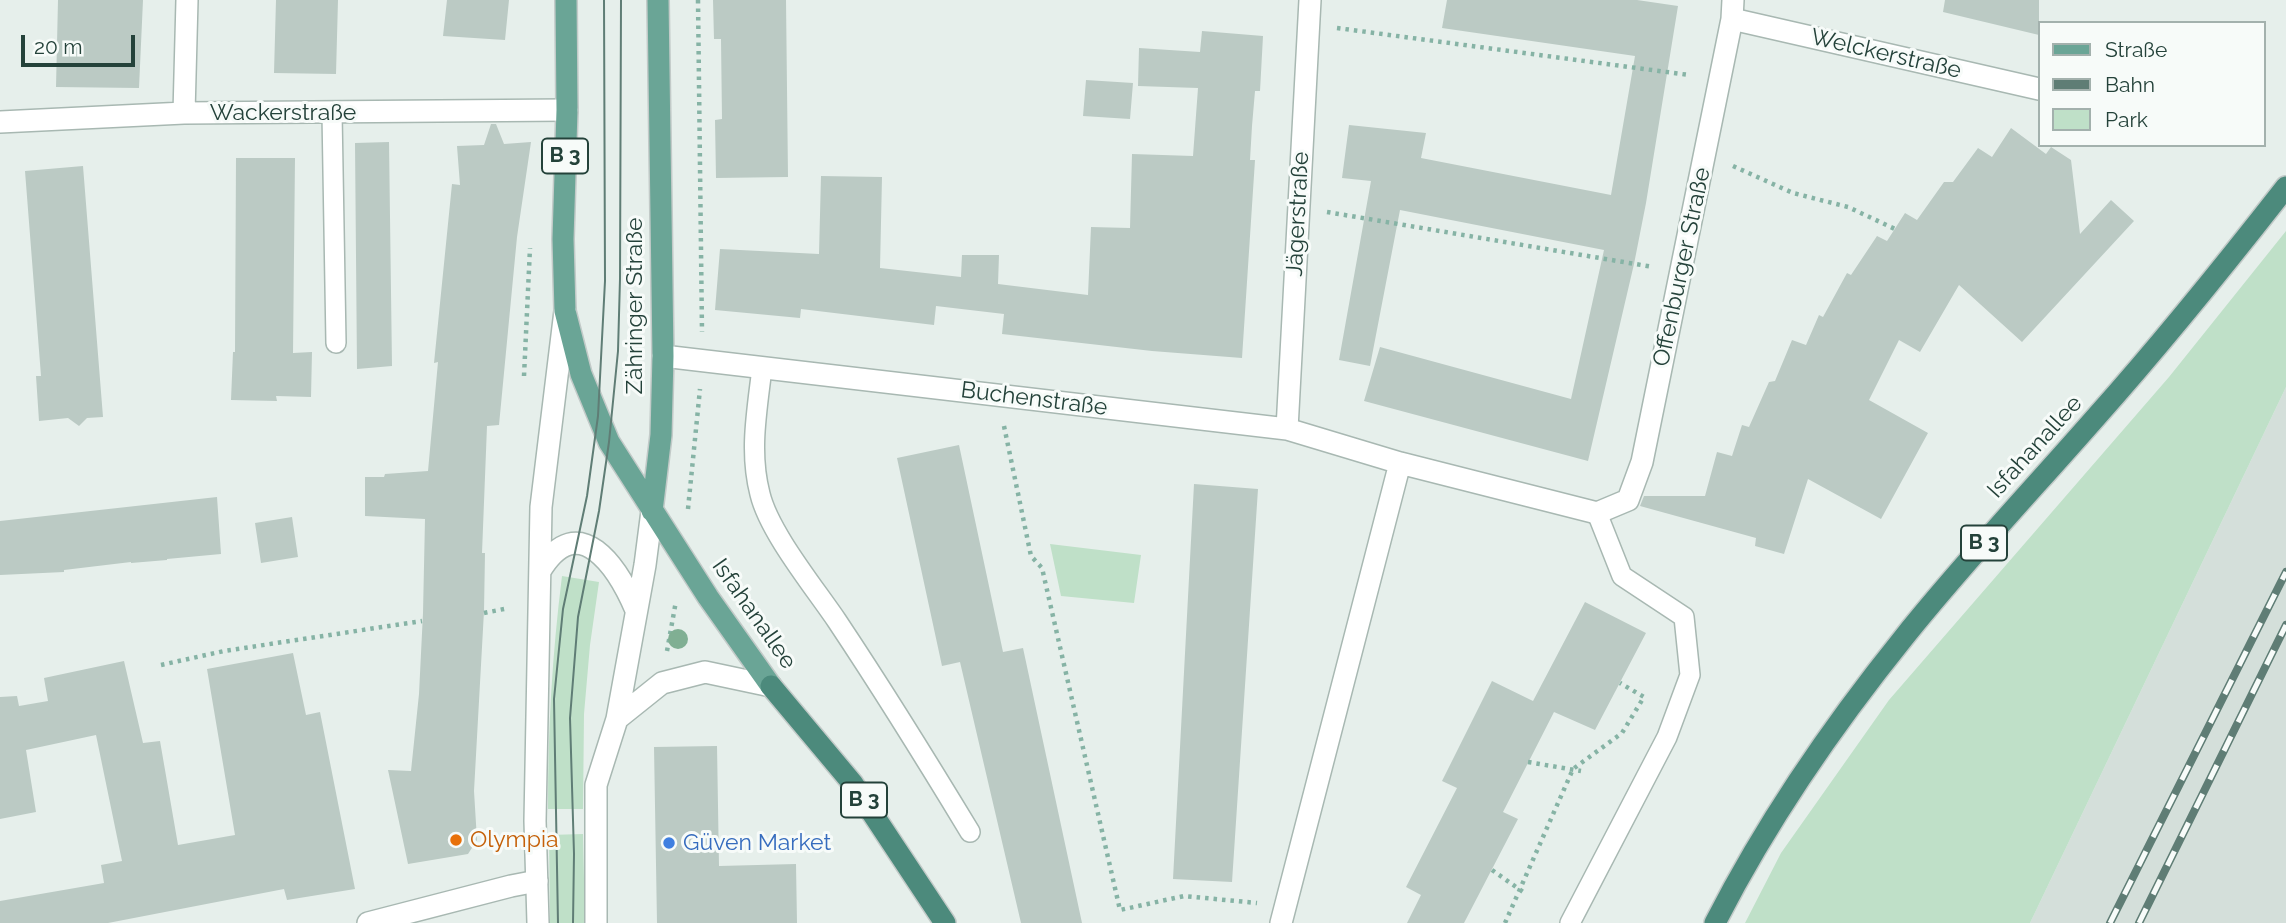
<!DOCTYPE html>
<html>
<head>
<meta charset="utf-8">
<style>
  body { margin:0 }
  #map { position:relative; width:2286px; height:923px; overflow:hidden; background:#e6efeb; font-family:Raleway,sans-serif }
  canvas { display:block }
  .legend { position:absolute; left:2038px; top:21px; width:228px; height:126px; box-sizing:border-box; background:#f7fbf9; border:2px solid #a3b1ad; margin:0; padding:9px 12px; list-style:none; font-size:21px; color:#24423a }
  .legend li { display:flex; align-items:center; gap:14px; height:35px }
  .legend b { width:35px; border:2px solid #a3b1ad }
  .scale { position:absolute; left:21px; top:35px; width:114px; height:32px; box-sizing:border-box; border:4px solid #24423a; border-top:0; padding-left:9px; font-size:21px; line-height:24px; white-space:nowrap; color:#24423a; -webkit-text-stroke:5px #f7fbf9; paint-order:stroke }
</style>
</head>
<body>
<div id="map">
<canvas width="2286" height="923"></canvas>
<ul class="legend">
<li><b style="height:9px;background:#6aa596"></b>Straße</li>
<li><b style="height:9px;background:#5f7d75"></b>Bahn</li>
<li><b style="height:19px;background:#bfe0c8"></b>Park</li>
</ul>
<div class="scale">20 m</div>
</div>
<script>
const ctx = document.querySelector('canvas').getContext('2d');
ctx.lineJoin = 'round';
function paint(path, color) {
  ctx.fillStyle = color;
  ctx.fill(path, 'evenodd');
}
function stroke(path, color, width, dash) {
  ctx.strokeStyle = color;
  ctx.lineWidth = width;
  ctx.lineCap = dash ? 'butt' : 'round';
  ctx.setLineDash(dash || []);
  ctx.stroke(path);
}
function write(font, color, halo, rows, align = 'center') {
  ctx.font = font + ' Raleway,sans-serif';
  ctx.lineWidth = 6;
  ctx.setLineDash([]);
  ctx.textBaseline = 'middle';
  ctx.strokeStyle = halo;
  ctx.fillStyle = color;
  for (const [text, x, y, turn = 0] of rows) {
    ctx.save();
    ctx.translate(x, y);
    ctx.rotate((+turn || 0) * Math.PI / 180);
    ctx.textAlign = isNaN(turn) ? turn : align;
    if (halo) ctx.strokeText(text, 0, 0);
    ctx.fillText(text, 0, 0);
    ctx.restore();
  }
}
const built = new Path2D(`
  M2286 387V923H2030Z`);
const green = new Path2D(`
  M2286 231V387L2030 923H1745L1781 853 1889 700 2169 377Z
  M1050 544 1141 555 1134 603 1061 596Z
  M562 576 599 582 590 645 584 714 583 809H548C548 729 552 656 562 576Z
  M583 834 585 923H550L549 835Z`);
const building = new Path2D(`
  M58 0H143L139 88 56 87Z
  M276 0H338L336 74 274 73Z
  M447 0H509L505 40 443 36Z
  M713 0H786L788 177 716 178 715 120 722 119 721 39H714Z
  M1447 0H1637L1678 6 1646 203 1634 264 1588 461 1364 401 1380 347 1571 399 1604 250 1400 210 1370 366 1339 360 1371 181 1342 178 1349 125 1426 133 1421 158 1611 195 1635 56 1442 28Z
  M1945 0H2039V35L1943 12Z
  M1202 31 1263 36 1260 91H1255L1252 126 1250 160H1255L1242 358 1152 351 1002 334 1004 314 936 306 934 325 801 309 800 318 715 310 720 249 819 254 821 176 882 177 880 268 961 277 962 255H999L998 284 1088 295 1091 227 1130 228 1132 154 1193 156 1198 88 1138 86 1139 48 1200 52Z
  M1086 80 1133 83 1130 119 1083 116Z
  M491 124H496L504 144 531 142 517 237 499 425 487 426 482 553H485L484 611 474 791 477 840 468 854 408 864 388 770 411 771 419 694 423 613 425 519 365 516V477H384L385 474 428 471 438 362 434 363 452 184 460 185 457 146 484 145Z
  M2011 128 2046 154 2051 147 2071 160 2080 234 2111 200 2134 221 2022 342 1959 285 1920 352 1899 340 1869 400 1928 433 1881 519 1808 479 1784 554 1755 546 1756 538 1640 506 1644 496H1705L1717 452 1732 456 1742 425 1749 427 1769 382 1775 381 1792 340 1806 345 1819 315 1823 317 1847 273 1851 275 1877 236 1887 241 1905 213 1917 220 1944 182H1953L1978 148 1992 157Z
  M389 142 392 366 357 369 355 143Z
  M236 158H295L293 353 312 352 311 397 276 396 277 401 231 400 233 352H235Z
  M83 166 103 417 87 418 79 426 68 418 39 421 36 376H41L25 171Z
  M959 445 1003 652 1023 648 1082 923H1021L960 662 942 666 897 458Z
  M1194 484 1258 489 1232 882 1173 879Z
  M217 497 221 554 167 559V560L131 563V562L64 570V572L0 575V521Z
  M292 517 298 557 261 563 255 523Z
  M1585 602 1646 633 1595 730 1554 712 1503 812 1518 819 1464 923H1407L1421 895 1406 887 1457 788 1442 781 1492 681 1533 701Z
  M293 653 306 715 320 712 355 889 287 900 284 889 108 923H0V901L104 883 101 865 122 861 96 735 26 750 36 812 0 819V697L17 696 19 706 48 701 44 678 124 661 143 743 160 741 178 845 235 835 207 669Z
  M717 746 719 866 796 864 797 923H657L654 747Z`);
const path = new Path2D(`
  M698 0 702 332
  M1337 28 1689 75
  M1733 166 1793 193 1848 207 1895 229
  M1327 212 1653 267
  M524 376 530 248
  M1004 426 1031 556 1042 568 1120 910 1184 896 1257 903
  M688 509 700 389
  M484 613 509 608
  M667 651 676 601
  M161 665 224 651 422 621
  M1528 762 1581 771
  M1492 870 1526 894
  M1505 923 1573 769 1622 733 1644 697 1620 683`);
const service = new Path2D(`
  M332 113 336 343
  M762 368C757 411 749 452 760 494 769 532 814 587 837 621 883 690 927 761 970 832
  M1570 923 1667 737 1690 675 1684 617 1622 576 1597 513`);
const minor = new Path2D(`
  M1732 19 2039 89
  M184 113 187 0
  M0 122 184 113 567 110
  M663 356 1287 429 1400 463 1597 513 1628 500 1642 462 1732 19 1733 0
  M1287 429 1310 0
  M368 923 511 886 537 881
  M1281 923 1400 463`);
const tertiary = new Path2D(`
  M540 571C579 507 618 568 636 610
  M617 719 662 683 705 672 771 686
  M538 923 535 821 541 507 565 311
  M596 923V785L617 719 645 565 652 511`);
const primary = new Path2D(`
  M566 0 567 110 563 239 565 311 581 374 609 442 708 597 771 686
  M652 511 661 435 663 356 658 0`);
const trunk = new Path2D(`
  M771 686 853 784 945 923
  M1715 923C1767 821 1834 724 1905 636 1966 560 2033 489 2097 416 2163 342 2225 265 2286 187`);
const tram = new Path2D(`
  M558 923 554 699 563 609 587 496 598 416 605 281 604 0
  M573 923 574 854 570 718 578 617 599 511 609 442 618 351 620 279 621 0`);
const rail = new Path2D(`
  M2110 923 2286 572
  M2139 923 2286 625`);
const trees = [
  [678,639]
];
const markers = [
  [456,840,7,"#e8710a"],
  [669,843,7,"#3f7fe0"]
];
const shields = [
  [565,156,46],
  [1984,543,46],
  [864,800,46]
];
const shieldNames = [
  ["B 3",565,156],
  ["B 3",1984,543],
  ["B 3",864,800]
];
const streetNames = [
  ["Welckerstraße",1886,54,13],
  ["Wackerstraße",283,113],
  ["Jägerstraße",1298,214,-87],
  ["Offenburger Straße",1682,267,-78],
  ["Zähringer Straße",635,306,-90],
  ["Buchenstraße",1034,399,7],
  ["Isfahanallee",2035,447,-48],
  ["Isfahanallee",754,614,55]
];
const foodNames = [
  ["Olympia",470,840]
];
const shopNames = [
  ["Güven Market",683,843]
];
paint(built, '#d4dfda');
paint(green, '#bfe0c8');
paint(building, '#bbcac4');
stroke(service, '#a8b8b2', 22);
stroke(minor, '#a8b8b2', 24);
stroke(tertiary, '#a8b8b2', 24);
stroke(primary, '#c2cac8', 24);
stroke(trunk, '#c2cac8', 24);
stroke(path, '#86b3a5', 4.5, [3.5, 5]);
stroke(service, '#fff', 19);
stroke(minor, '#fff', 21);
stroke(tertiary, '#fff', 21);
stroke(primary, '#6aa596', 21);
stroke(trunk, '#4c8a7c', 21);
stroke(tram, '#5f7d75', 2);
stroke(rail, '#5f7d75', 8);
stroke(rail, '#f7fbf9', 5, [16]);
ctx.fillStyle = '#80af93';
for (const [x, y] of trees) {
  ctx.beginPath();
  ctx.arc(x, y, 10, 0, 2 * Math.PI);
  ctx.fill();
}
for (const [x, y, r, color] of markers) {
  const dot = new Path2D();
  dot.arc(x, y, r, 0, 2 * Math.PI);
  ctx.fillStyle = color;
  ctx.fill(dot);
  stroke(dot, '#f7fbf9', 2.5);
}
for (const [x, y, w] of shields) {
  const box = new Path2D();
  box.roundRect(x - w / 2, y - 17.5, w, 35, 5);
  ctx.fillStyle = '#f7fbf9';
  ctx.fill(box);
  stroke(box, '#24423a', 2);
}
write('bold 21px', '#24423a', null, shieldNames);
write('23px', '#24423a', '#f7fbf9', streetNames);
write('23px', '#c56008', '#f7fbf9', foodNames, 'left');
write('23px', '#366cbe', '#f7fbf9', shopNames, 'left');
</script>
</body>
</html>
